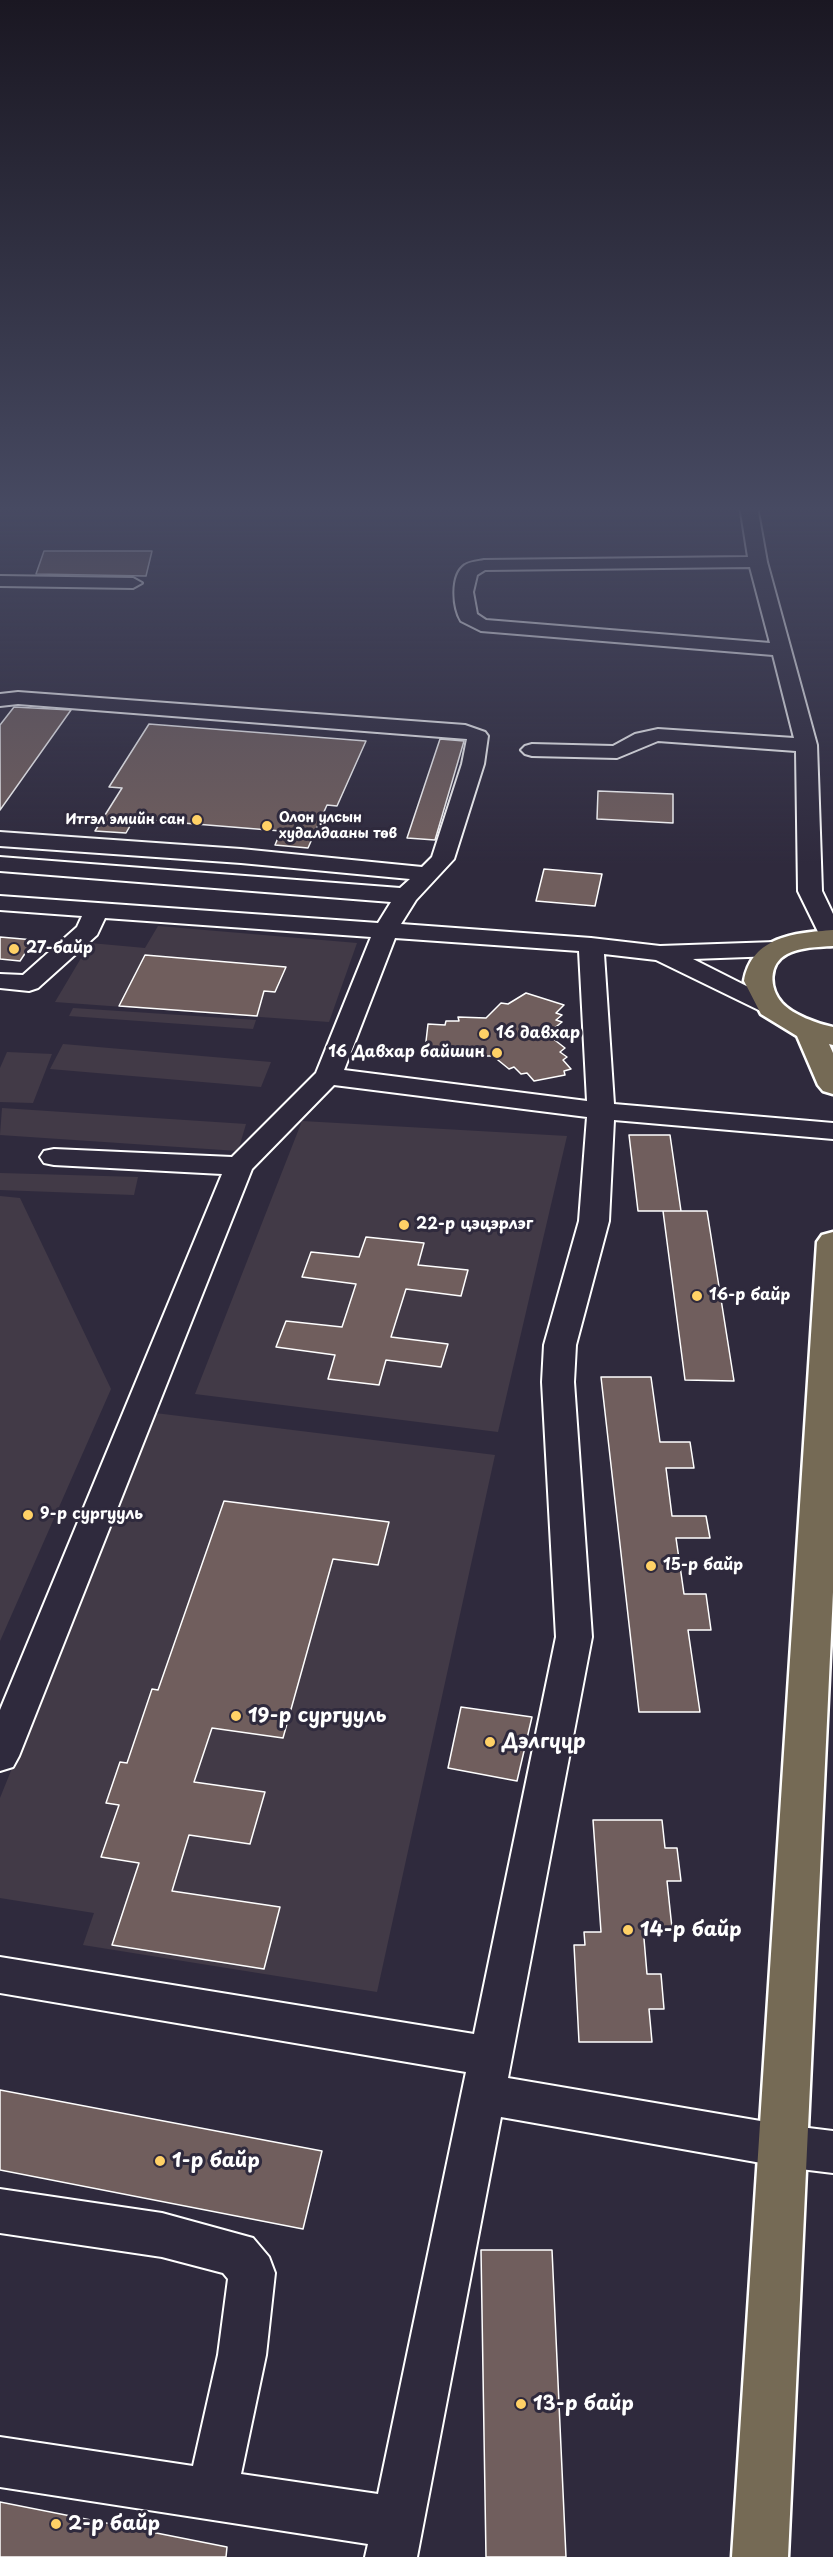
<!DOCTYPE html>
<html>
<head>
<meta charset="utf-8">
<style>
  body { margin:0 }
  canvas { display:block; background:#2f2a3d }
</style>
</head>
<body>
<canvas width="833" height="2557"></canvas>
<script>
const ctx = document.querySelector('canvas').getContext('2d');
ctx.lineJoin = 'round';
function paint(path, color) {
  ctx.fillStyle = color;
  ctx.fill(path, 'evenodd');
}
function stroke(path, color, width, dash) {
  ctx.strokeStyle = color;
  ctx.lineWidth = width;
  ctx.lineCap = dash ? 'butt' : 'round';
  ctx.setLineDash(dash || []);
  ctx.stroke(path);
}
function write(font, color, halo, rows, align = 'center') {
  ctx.font = font + ' "Playpen Sans",sans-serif';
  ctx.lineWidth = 6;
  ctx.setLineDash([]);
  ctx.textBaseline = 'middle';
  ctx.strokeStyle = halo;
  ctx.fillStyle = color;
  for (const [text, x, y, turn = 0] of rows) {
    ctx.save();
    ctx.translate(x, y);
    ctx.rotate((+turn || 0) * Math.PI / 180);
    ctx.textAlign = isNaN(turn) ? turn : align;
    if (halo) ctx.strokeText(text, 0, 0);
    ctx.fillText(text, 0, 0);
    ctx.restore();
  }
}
const built = new Path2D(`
  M158 926 357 943 329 1022 55 1002 90 943 145 948Z
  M73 1008 256 1020 253 1029 69 1016Z
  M63 1044 271 1062 261 1087 50 1069Z
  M7 1052 52 1054 33 1103 0 1102V1068Z
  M2 1108 246 1124 238 1151 0 1135Z
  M302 1121 567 1136 498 1432 195 1394Z
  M0 1173 138 1177 134 1195 0 1190Z
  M0 1196 20 1198 111 1389 0 1641Z
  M155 1413 495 1455 377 1992 83 1945 94 1913 0 1898V1798Z`);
const building = new Path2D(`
  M44 551H152L146 576 36 574Z
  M14 707 71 710 0 810V725Z
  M149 724 366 741 337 806 327 805 308 848 275 845 281 831 134 819 126 833 95 831 122 788 109 787Z
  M440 739 464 741 435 840 407 838Z
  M598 791 673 794V823L597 819Z
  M544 869 602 874 595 906 536 901Z
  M0 937 34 940 20 961 0 959Z
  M145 955 286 967 275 992 264 991 257 1016 119 1006Z
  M526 993 564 1005 556 1013 562 1015 556 1020 562 1022 547 1034 565 1048 560 1052 567 1057 563 1060 571 1069 564 1071 565 1075 534 1081 527 1073 521 1074 514 1067 509 1069 493 1056H447L436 1054V1050H425L428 1024 445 1025 446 1021H459L458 1017 486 1018 501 1003 508 1004Z
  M629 1135H670L681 1211H638Z
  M663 1211H707L734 1381 685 1380Z
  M366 1237 424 1243 418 1265 468 1270 461 1296 406 1289 391 1337 448 1344 441 1367 386 1360 379 1385 328 1379 335 1355 276 1347 286 1321 342 1327 356 1284 302 1277 311 1252 359 1257Z
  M601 1377H651L660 1442H690L694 1468H666L672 1516H706L710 1538H676L684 1594H706L711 1630H688L700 1712H639Z
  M224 1501 389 1522 378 1565 333 1559 283 1738 212 1728 194 1782 265 1792 250 1844 189 1835 172 1891 280 1907 264 1969 112 1945 139 1863 101 1857 119 1805 106 1803 120 1762 127 1763 152 1689 158 1690Z
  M461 1707 532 1717 517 1781 448 1768Z
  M593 1820H662L665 1848H677L681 1881H667L672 1928 643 1927 647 1974H661L664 2009H649L652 2042H579L574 1945H585L584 1932H601Z
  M0 2090 322 2151 303 2229 0 2170Z
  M481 2250H552L566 2557H486Z
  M0 2502 227 2547 226 2557H0Z`);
const minor = new Path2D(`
  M740 506H757L767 562 817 745 822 891 833 914V945L824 943 821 938 798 891 796 751 658 741 617 758 532 756 525 754 521 750 525 746 532 744 613 746 635 734 658 729 794 738 773 655 481 631 461 621C453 608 450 575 465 565 469 562 479 561 484 560L748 557ZM750 567 770 643 486 620 477 614 473 592 477 575 485 570Z
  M0 576 133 578 142 583 133 588 0 586Z
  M18 692 465 725 485 732 488 736 484 764 454 859 416 900 401 924 591 938 660 946 775 942 784 944 787 949 784 954 775 956 693 959 780 1003 784 1008 780 1013 771 1016 656 960 604 954 614 1104 833 1123V1139L614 1120 609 1221 576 1345 574 1382 592 1637 508 2078 784 2125 833 2131V2173L784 2167 501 2117 417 2557H365L368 2544 0 2487V2437L193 2466 218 2355 228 2279 223 2273 162 2257 0 2233V2189L162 2213 253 2238 269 2257 275 2273 266 2355 241 2474 378 2494 466 2072 0 1993V1957L474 2034 556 1637 542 1382 544 1345 579 1221 587 1117 334 1085 252 1169 19 1756 13 1767 0 1771V1710L222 1174 54 1165 44 1163 40 1157 44 1151 54 1149 232 1157 316 1073 371 937 105 918 97 935 38 988 29 991 0 988V974L23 975 77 927 82 916 0 910V896L378 923 391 902 0 871V857L400 888 410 879 241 863 0 846V832L241 849 422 867 432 857 462 764 467 739 18 704 0 706V694ZM395 938 579 951 587 1101 344 1070Z`);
const major = new Path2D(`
  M833 930V946C818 947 800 947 787 954 768 964 769 988 782 1003 793 1015 818 1024 833 1027V1045L829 1044 833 1053V1094L823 1091 818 1085 797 1036 761 1014 744 981C752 936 795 933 833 930Z
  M833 1232V1592L788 2557H732L817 1242 822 1235Z`);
const markers = [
  [197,820,6,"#ffd166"],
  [267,826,6,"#ffd166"],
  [14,949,6,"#ffd166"],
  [484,1034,6,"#ffd166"],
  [497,1053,6,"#ffd166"],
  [404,1225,6,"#ffd166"],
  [697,1296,6,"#ffd166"],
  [28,1515,6,"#ffd166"],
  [651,1566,6,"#ffd166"],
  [236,1716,6,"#ffd166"],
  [490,1742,6,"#ffd166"],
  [628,1930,6,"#ffd166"],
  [160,2161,6,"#ffd166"],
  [521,2404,6,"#ffd166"],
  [56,2524,6,"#ffd166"]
];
const farPoinames = [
  ["Олон улсын",279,818],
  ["худалдааны төв",279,834],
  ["Итгэл эмийн сан",185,820,"right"]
];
const poiNames = [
  ["27-байр",26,949],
  ["16 давхар",496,1034],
  ["16 Давхар байшин",485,1053,"right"],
  ["22-р цэцэрлэг",416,1225],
  ["16-р байр",709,1296],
  ["9-р сургууль",40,1515],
  ["15-р байр",663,1566]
];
const nearPoinames = [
  ["19-р сургууль",248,1716],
  ["Дэлгүүр",502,1742],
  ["14-р байр",640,1930],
  ["1-р байр",172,2161],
  ["13-р байр",533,2404],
  ["2-р байр",68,2524]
];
paint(built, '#423a47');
paint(building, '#705e5d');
stroke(building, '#fff', 1.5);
stroke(minor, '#fff', 4);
stroke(major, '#fff', 5);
paint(minor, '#2f2a3d');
paint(major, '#756a55');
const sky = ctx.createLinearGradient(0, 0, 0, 864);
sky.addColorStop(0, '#1a1722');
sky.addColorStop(0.59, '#474a62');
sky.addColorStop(1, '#474a6200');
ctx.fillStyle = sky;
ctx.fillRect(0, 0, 833, 864);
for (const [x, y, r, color] of markers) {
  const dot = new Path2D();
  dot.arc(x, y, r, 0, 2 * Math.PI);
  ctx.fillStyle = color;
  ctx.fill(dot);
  stroke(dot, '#2f2a3d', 2);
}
write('bold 14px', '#fff', '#2f2a3d', farPoinames, 'left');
write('bold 16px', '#fff', '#2f2a3d', poiNames, 'left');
write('bold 20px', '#fff', '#2f2a3d', nearPoinames, 'left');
</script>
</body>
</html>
